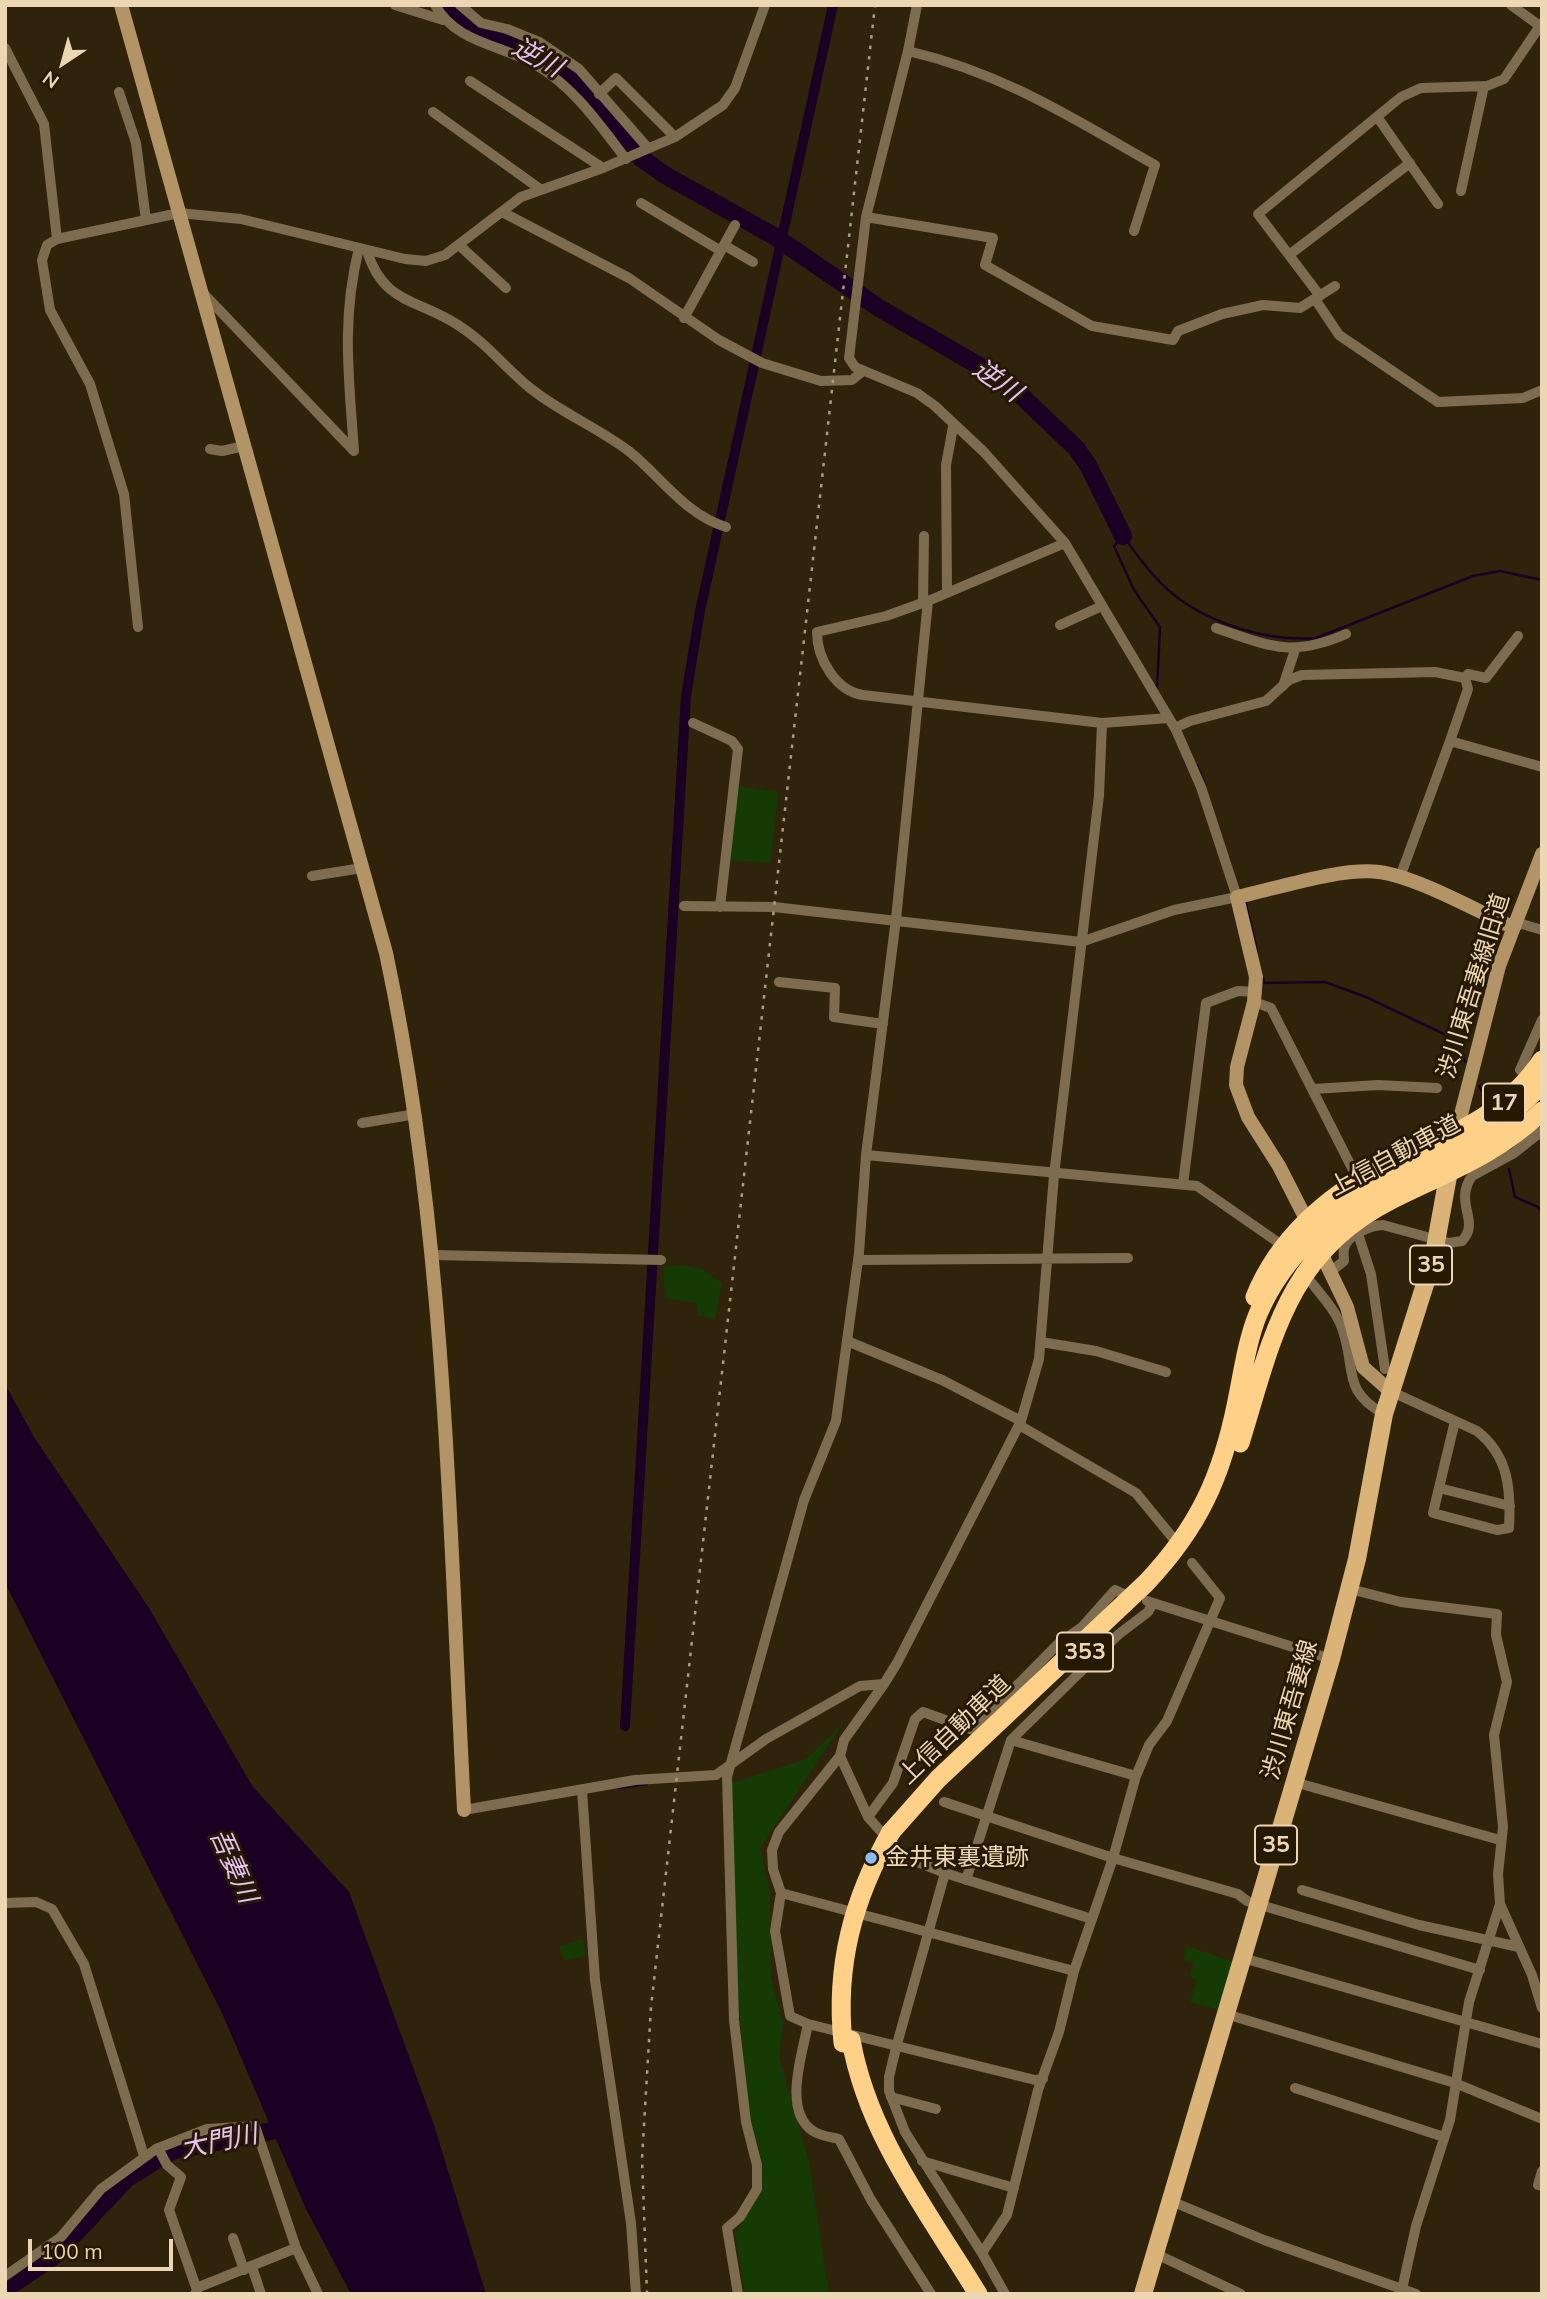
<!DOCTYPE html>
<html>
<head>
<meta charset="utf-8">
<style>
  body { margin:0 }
  #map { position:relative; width:1547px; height:2299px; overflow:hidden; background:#30230c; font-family:Mulish,sans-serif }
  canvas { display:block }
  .frame { position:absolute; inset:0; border:7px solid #edd6b4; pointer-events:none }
  .north { position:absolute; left:28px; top:28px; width:70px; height:70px; -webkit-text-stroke:5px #261903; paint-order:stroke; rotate:216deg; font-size:19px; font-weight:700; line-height:28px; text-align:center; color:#edd6b4 }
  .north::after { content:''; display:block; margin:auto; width:24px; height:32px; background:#edd6b4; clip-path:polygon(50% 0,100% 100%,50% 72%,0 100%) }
  .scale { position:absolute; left:28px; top:2239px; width:145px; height:32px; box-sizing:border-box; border:4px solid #edd6b4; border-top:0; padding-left:9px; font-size:21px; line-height:24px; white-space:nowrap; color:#edd6b4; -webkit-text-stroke:5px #261903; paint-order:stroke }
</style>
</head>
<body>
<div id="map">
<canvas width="1547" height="2299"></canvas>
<div class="frame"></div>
<div class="north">N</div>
<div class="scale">100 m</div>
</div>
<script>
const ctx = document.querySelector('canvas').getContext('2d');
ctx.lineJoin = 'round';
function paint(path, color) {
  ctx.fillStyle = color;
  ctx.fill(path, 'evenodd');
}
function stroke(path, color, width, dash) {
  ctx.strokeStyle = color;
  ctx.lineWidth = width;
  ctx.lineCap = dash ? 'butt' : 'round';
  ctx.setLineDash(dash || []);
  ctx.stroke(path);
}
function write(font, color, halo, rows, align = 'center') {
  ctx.font = font + ' Mulish,"Noto Sans JP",sans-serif';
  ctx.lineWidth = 6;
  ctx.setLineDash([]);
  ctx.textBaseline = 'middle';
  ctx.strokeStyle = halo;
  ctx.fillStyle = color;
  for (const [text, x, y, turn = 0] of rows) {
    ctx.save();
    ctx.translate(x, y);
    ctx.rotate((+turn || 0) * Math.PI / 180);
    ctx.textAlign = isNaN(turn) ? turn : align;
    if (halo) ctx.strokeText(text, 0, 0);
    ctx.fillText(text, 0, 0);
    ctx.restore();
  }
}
const green = new Path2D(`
  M738 786 778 792 771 863 729 860Z
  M684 1265 702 1269 722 1283 715 1319 698 1315 697 1303 665 1298 663 1267Z
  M843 1723 760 1848 770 1892 771 1978 783 2024 779 2057 809 2162 829 2294H745L735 2233 760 2195 763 2167 750 2118 735 1969 732 1783 806 1759Z
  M583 1939 585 1956 564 1961 559 1946Z
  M1187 1946 1237 1963 1223 2011 1190 2002 1197 1980 1190 1977 1193 1964 1183 1959Z`);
const water = new Path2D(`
  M5 1384 34 1437 149 1608 253 1787 349 1892 433 2122 486 2294H351L306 2209 222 2013 5 1583Z`);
const stream = new Path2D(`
  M1157 688 1160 627 1134 590 1114 546 1123 536C1138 556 1153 578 1173 594 1210 624 1268 642 1316 638L1473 576 1500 571 1542 580
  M1197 765 1205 785
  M1245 900 1257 951
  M1263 978 1264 983 1325 982 1366 997 1446 1035 1466 1062
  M1479 1086 1488 1100
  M1509 1169 1515 1197 1538 1207 1542 1212
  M619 1788 647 1784`);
const canal = new Path2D(`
  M625 1726 686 696 700 611 833 5`);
const river = new Path2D(`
  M448 5 455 15 474 27 534 52 573 79 641 158 665 175 774 236 879 308 1007 382 1076 448 1088 465 1123 536
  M5 2289 53 2257 127 2178 171 2151 271 2131 292 2119`);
const street = new Path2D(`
  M395 5 443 20
  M435 5C457 44 501 44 536 65 574 87 599 124 626 159
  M460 5 481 23 507 29 539 42 579 69 647 147
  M1511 5 1540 26
  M5 48 44 124 57 239
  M908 51C1003 73 1072 118 1155 165L1134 231
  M470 81 603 168
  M119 92 136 143 146 220
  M599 94 616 78 675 137
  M433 112 540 189
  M1378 118 1438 204
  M1461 191 1484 86
  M641 203 721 251
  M502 212 629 278 719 340 762 363 821 381 852 380 863 371
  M866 217 993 238 985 265 1092 326 1173 340 1178 331 1222 314 1263 305 1300 308 1335 286
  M724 245 753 262
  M460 246 506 288
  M367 251C384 305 417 298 458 325 488 344 504 367 530 388 561 413 599 428 630 452 661 477 686 515 726 527
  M1289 255 1410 163
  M202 292 354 451C349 379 341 320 359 248
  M1320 296 1258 214 1401 97 1421 88 1487 86 1504 79 1542 23
  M1315 299 1339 335 1438 402 1523 398 1542 390
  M684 318 735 225
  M210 449 222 451 244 446
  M1065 543 928 601 886 616 817 632C817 659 836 691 863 695L1102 723 1169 718
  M947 591 946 465 953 427
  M923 603 924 536
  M1060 625 1102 606
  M138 627 124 494 90 384 50 310 42 260 47 245 57 239 179 213 241 219 405 259 426 261 445 255 521 197 603 168 675 137 723 105 735 88 765 5
  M1216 628C1269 646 1291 658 1346 634
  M1465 678 1468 674 1486 678 1518 636
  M1283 686 1295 650
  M693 723 732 741 738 749 720 907
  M1175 728 1190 721 1266 701 1289 680 1302 675 1435 672 1465 678 1468 689 1450 741
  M312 876 362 868
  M1400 877 1450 741 1542 767
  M684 906 774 907 1081 942 1174 910 1237 897 1201 787 1176 730 1065 543 984 452 935 406 917 393 855 367 849 358 866 217 908 51 917 5
  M1512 927 1522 924 1542 930
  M779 982 835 988 834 1017 883 1024
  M1254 1002 1271 1008 1352 1168
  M1520 1070 1542 1020
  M1313 1089 1378 1085 1437 1088
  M362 1123 416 1114
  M866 1155 1197 1186 1279 1243
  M1183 1184 1206 1003 1238 991 1256 992
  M1358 1234 1371 1274 1385 1369
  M433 1255 661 1260
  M858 1260 1128 1258
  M1330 1272 1344 1261C1344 1257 1343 1253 1344 1249 1346 1235 1372 1225 1383 1225L1449 1243 1462 1241C1481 1221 1453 1203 1472 1176L1514 1153 1542 1131
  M1307 1277C1320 1294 1337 1311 1343 1331 1356 1370 1342 1391 1384 1414
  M847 1341 942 1380 1021 1421
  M1041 1342 1096 1351 1166 1372
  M1390 1391 1477 1431C1509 1456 1511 1490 1509 1528L1497 1530 1433 1513 1455 1421
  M1019 1425 1136 1493 1177 1543
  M1439 1488 1510 1506
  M1350 1589 1401 1602 1497 1614 1496 1635 1507 1682 1494 1735 1503 1827 1498 1874 1500 1904 1469 2002 1450 2120 1416 2226 1401 2294
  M1147 1601 1331 1659
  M884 1684 844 1740 840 1756 868 1817 884 1835 908 1858 945 1873 1092 1919
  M840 1756 779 1832 772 1850 773 1869 781 1893 775 1931 790 2016 808 2024 1035 2080 1043 2079
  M1136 1776 1011 1740 1119 1634 1148 1612 1153 1603
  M1294 1782 1500 1840
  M582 1790 595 1980 631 2223 636 2294
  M944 1802 1113 1858 1238 1894 1247 1901 1480 1970
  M464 1810 635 1780 716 1775 766 1739 860 1686 884 1684 897 1663 1021 1421 1039 1359 1054 1175 1099 795 1102 723
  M868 1817 893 1783 915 1719 923 1712 973 1730 1059 1643 1082 1627 1115 1590 1126 1595
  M945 1873 897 2044 889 2077V2091L905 2132 982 2253
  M966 1880 1011 1740
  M1302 1890 1419 1925 1519 1947
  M781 1893 1074 1971
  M5 1903 36 1902 52 1909 84 1964 144 2156
  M1500 1904 1532 1975 1542 2008
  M1243 1958 1542 2044
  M1226 2014 1455 2083 1542 2119
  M808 2024C803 2052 782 2111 813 2131 820 2136 831 2137 839 2139L871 2200 931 2294
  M1295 2088 1444 2137
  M891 2097 936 2109
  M158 2148 167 2165 181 2177 169 2210 197 2290
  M922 2161 1014 2188
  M1542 2171 1538 2185 1542 2186
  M1171 2201 1264 2240 1416 2294
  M233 2238 244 2270
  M1154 2253 1241 2294
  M252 2267 261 2294
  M5 2276 61 2237 101 2189 156 2149 207 2129 255 2126 296 2248 318 2294
  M195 2294 199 2287 296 2248
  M738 2294 727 2228 740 2217 757 2189V2165L746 2122 734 2020 727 1777 804 1500 836 1421 859 1253 866 1155 896 919 928 601
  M1005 2294 982 2253 1007 2215 1038 2090 1059 2032 1074 1971 1113 1858 1136 1776 1149 1745 1167 1721 1220 1598 1192 1563`);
const secondary = new Path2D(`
  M121 5 386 953C446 1234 449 1523 464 1810
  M1456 1134 1499 966 1542 854
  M1304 1215 1279 1166 1248 1117 1236 1085 1237 1067 1254 1002 1256 977 1237 897C1275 889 1341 867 1379 872 1417 877 1475 910 1512 927
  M1324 1259 1347 1307 1363 1367 1390 1391`);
const primary = new Path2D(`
  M1143 2294 1331 1659 1357 1559 1384 1414 1433 1259 1451 1160`);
const highway = new Path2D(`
  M1491 1132 1542 1085
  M1255 1297C1278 1240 1326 1197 1380 1169 1441 1139 1503 1119 1542 1060
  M1240 1443C1272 1340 1286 1253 1391 1200 1445 1173 1498 1154 1542 1111
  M891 1832 938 1779 1146 1583C1199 1527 1222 1476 1237 1401 1243 1372 1247 1341 1258 1314 1287 1246 1346 1202 1410 1173
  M851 2040C868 2136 929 2213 978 2294`);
const rail = new Path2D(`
  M647 2294 642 2159 651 2007 875 5`);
const highwayBridge = new Path2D(`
  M1410 1173 1491 1132
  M843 2043C835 1965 853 1899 891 1832`);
const markers = [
  [871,1858,7,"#8cb9fc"]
];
const shields = [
  [1504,1103,42],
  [1431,1265,42],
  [1085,1652,56],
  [1276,1845,42]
];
const shieldNames = [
  ["17",1504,1103],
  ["35",1431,1265],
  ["353",1085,1652],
  ["35",1276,1845]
];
const streetNames = [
  ["渋川東吾妻線旧道",1474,986,-73],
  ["上信自動車道",1395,1156,-28],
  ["渋川東吾妻線",1290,1710,-74],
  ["上信自動車道",955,1730,-44]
];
const poiNames = [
  ["金井東裏遺跡",885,1858]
];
const waterNames = [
  ["逆川",537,58,29],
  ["逆川",997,381,35],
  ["吾妻川",233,1866,66],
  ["大門川",219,2142,-12]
];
paint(green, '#153a04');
paint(water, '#1b0024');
stroke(stream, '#1b0024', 2.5);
stroke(canal, '#1b0024', 10);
stroke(river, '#1b0024', 18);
stroke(street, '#7e6c50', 10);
stroke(secondary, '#b29467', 14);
stroke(primary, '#d9b378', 18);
stroke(highway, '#fed088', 19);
stroke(rail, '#b09c7d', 2.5, [3.5, 7]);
stroke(highwayBridge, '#fed088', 19);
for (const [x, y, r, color] of markers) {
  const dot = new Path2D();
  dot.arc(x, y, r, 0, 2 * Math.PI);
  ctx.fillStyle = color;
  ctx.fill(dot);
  stroke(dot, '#261903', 2.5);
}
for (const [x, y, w] of shields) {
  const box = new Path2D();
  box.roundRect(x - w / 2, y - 19.5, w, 39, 5);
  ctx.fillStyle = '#261903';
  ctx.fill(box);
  stroke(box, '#edd6b4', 2);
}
write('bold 23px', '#edd6b4', null, shieldNames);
write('24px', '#edd6b4', '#261903', streetNames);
write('24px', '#edd6b4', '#261903', poiNames, 'left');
write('italic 26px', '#e8c2f4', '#261903', waterNames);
</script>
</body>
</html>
